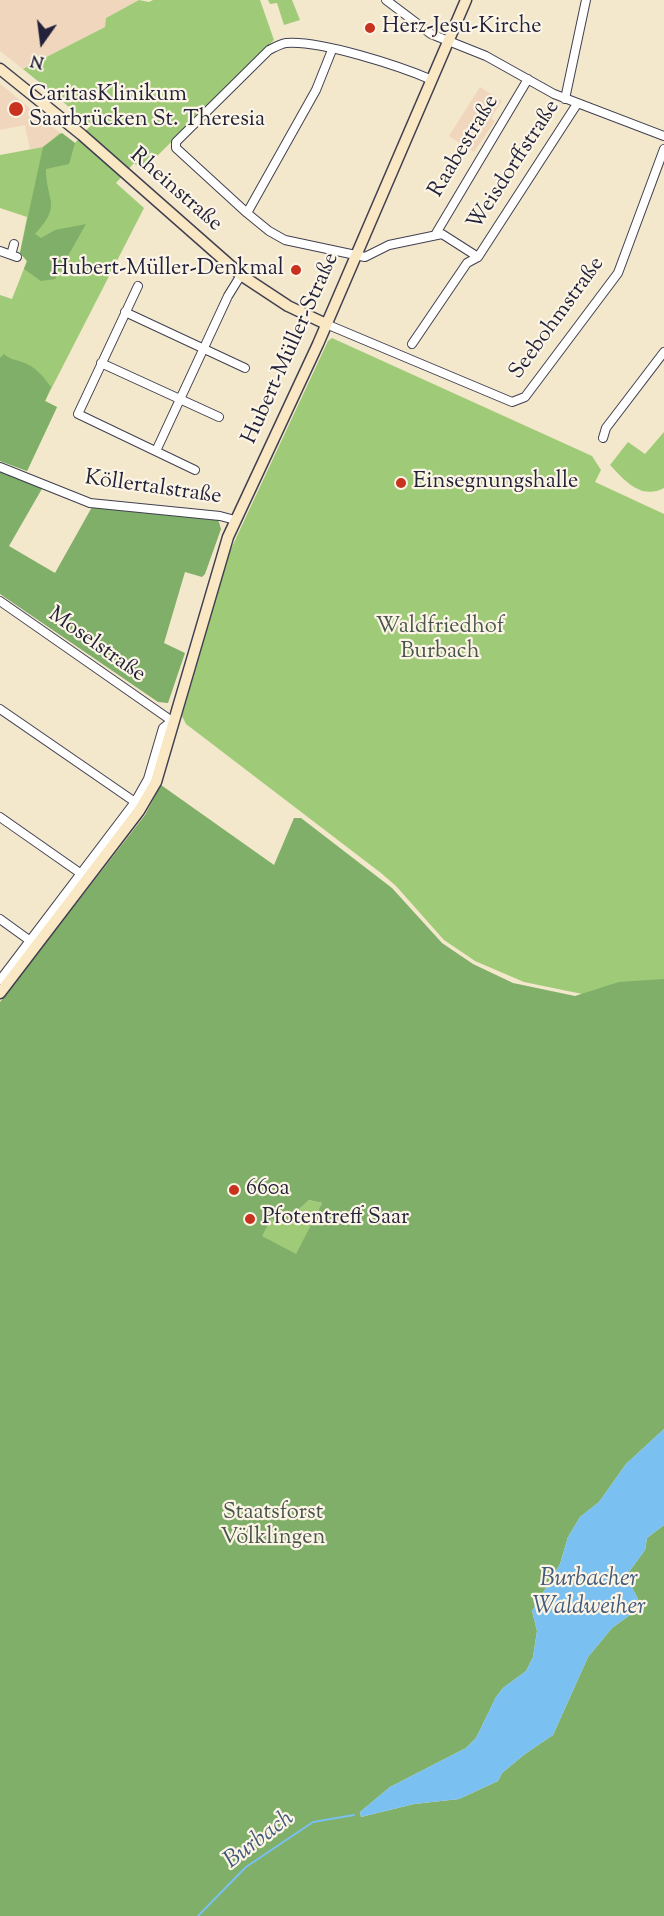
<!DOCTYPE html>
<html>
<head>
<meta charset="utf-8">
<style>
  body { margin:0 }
  #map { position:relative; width:664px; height:1916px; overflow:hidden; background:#f3e7cc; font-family:"Sorts Mill Goudy",serif }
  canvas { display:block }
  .north { position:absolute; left:12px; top:12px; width:60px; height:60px; -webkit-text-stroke:4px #fcf5e5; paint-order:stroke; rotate:194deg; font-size:16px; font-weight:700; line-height:24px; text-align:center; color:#22223b }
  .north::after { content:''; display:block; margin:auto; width:21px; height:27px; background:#22223b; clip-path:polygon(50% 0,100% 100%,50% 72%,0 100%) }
</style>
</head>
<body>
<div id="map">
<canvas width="664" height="1916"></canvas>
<div class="north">N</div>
</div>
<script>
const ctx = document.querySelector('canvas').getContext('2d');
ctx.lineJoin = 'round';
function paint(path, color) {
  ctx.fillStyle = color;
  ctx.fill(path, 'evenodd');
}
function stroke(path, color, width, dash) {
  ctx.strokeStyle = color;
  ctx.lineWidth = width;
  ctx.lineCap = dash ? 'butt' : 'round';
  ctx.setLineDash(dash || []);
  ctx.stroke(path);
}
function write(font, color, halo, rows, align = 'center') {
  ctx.font = font + ' "Sorts Mill Goudy",serif';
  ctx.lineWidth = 4.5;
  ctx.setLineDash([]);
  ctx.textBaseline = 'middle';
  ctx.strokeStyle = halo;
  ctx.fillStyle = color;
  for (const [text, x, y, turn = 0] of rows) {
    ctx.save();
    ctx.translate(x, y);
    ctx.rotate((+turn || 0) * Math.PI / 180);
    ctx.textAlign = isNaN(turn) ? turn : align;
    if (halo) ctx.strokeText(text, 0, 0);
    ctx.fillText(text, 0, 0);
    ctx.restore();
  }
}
const built = new Path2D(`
  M0 0H139L106 18 105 27 23 69 0 51Z
  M0 84 10 92 60 133 43 147 30 149 25 125 0 130Z
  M480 87 502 101 491 118 495 121 474 152 449 136Z`);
const green = new Path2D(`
  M139 0 149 2 153 0H260L274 40 143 170 134 163 116 183 144 208 45 401 57 407 27 471 0 461V295L12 299 27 261 20 253 27 217 0 208V155L43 147 60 133 75 143 91 125 23 69 105 27 106 18Z
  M268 0H292L300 20 284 25 277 3 270 4Z
  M332 338 592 456 601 470 595 482 664 514V992L587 995 524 982 475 961 444 940 396 886 381 873 186 724 182 716 230 551 328 341Z
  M664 432V488C641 500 625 481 610 465L628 442 645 454Z
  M309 1200 322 1203 296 1255 261 1236 271 1219 284 1223Z`);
const forest = new Path2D(`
  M62 133 75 143 69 164 46 169C46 202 63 204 35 234L41 238 55 230 86 224 55 279 41 281 24 269 27 261 20 253 43 147Z
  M4 354C11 360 14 359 22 362 35 366 43 376 51 387L45 401 57 407 27 471 0 461V358Z
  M0 471 43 487 9 546 55 573 92 507 218 519 221 529 205 574 202 577 185 572 164 643 185 653 168 703 158 702 0 594Z
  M161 785 274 865 294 818H301L392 888 442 943 473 964 513 983 575 996 619 982 664 979V1429L626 1464 599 1502 580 1517 568 1537 560 1564 532 1611 537 1631 533 1657 526 1671 503 1688 496 1697 476 1738 466 1748 390 1787 360 1812 361 1817 414 1804 459 1799 498 1781 502 1773 525 1754 553 1735 588 1657 612 1628 630 1615 638 1599 626 1576 645 1550 647 1538 664 1525V1916H0V1002L145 815ZM309 1200 322 1203 296 1254 262 1236 271 1219 284 1223Z`);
const water = new Path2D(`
  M664 1429V1525L647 1538 645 1550 626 1576 638 1599 630 1615 612 1628 588 1657 553 1735 525 1754 502 1773 498 1781 459 1799 414 1804 361 1817 360 1812 390 1787 466 1748 476 1738 496 1697 503 1688 526 1671 533 1657 537 1631 532 1611 560 1564 568 1537 580 1517 599 1502 626 1464Z`);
const stream = new Path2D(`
  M198 1916 246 1867 313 1822 354 1815`);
const street = new Path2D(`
  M386 0 431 34 486 56 554 94 664 136
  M432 80C400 66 320 40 286 43 280 44 275 47 269 50L176 142V148L247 213 269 231 285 240 365 257 389 245 442 234 478 257 577 104
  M565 99 586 0
  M247 213 316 90 332 50
  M435 235 528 79
  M0 251 17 257
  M11 255 14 244
  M138 286 78 414 195 470
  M125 312 245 368
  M326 324 512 402 525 397 618 273 664 149
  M412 344 467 263 478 257
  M101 363 219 417
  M603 438 606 428 664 352
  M156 451 228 296 241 275
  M0 467 90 503 220 516 235 520
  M0 601 172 721 163 728 148 779 135 802 0 980
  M0 709 135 802
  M0 817 80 873
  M0 919 29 940`);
const secondary = new Path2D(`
  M0 69 82 135 241 275 288 306 326 324
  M0 993 139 811 156 782 228 537 318 344 466 0`);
const markers = [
  [370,28,6,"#c8321e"],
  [16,109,8,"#c8321e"],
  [296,270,6,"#c8321e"],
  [401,483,6,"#c8321e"],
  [234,1190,6,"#c8321e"],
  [250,1219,6,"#c8321e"]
];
const poiNames = [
  ["Herz-Jesu-Kirche",382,28],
  ["CaritasKlinikum",29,96],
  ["Saarbrücken St. Theresia",29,121],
  ["Hubert-Müller-Denkmal",284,270,"right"],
  ["Einsegnungshalle",413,483],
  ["660a",246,1190],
  ["Pfotentreff Saar",262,1219]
];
const streetNames = [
  ["Raabestraße",465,147,-59],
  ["Weisdorffstraße",515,166,-57],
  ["Rheinstraße",175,191,41],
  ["Seebohmstraße",558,319,-54],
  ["Hubert-Müller-Straße",292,349,-66],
  ["Köllertalstraße",153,489,8],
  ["Moselstraße",96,646,35]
];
const parkNames = [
  ["Waldfriedhof",440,628],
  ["Burbach",440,653],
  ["Staatsforst",273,1514],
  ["Völklingen",273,1539]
];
const waterNames = [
  ["Burbacher",589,1581],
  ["Waldweiher",589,1609],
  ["Burbach",260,1841,-37]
];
paint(built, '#efd6bc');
paint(green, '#9fcb78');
paint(forest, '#7faf68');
paint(water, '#7ac0f1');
stroke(stream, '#7ac0f1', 2);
stroke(street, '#414051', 10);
stroke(secondary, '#414051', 13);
stroke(street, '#fff', 8);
stroke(secondary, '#fae7c3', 10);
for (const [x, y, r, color] of markers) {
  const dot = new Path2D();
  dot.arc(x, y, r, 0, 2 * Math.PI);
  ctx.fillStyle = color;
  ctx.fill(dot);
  stroke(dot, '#fcf5e5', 2);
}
write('22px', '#22223b', '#fcf5e5', poiNames, 'left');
write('22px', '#22223b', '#fcf5e5', streetNames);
write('22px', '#48554d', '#fcf5e5', parkNames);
write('italic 24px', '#41597b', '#fcf5e5', waterNames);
</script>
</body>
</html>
